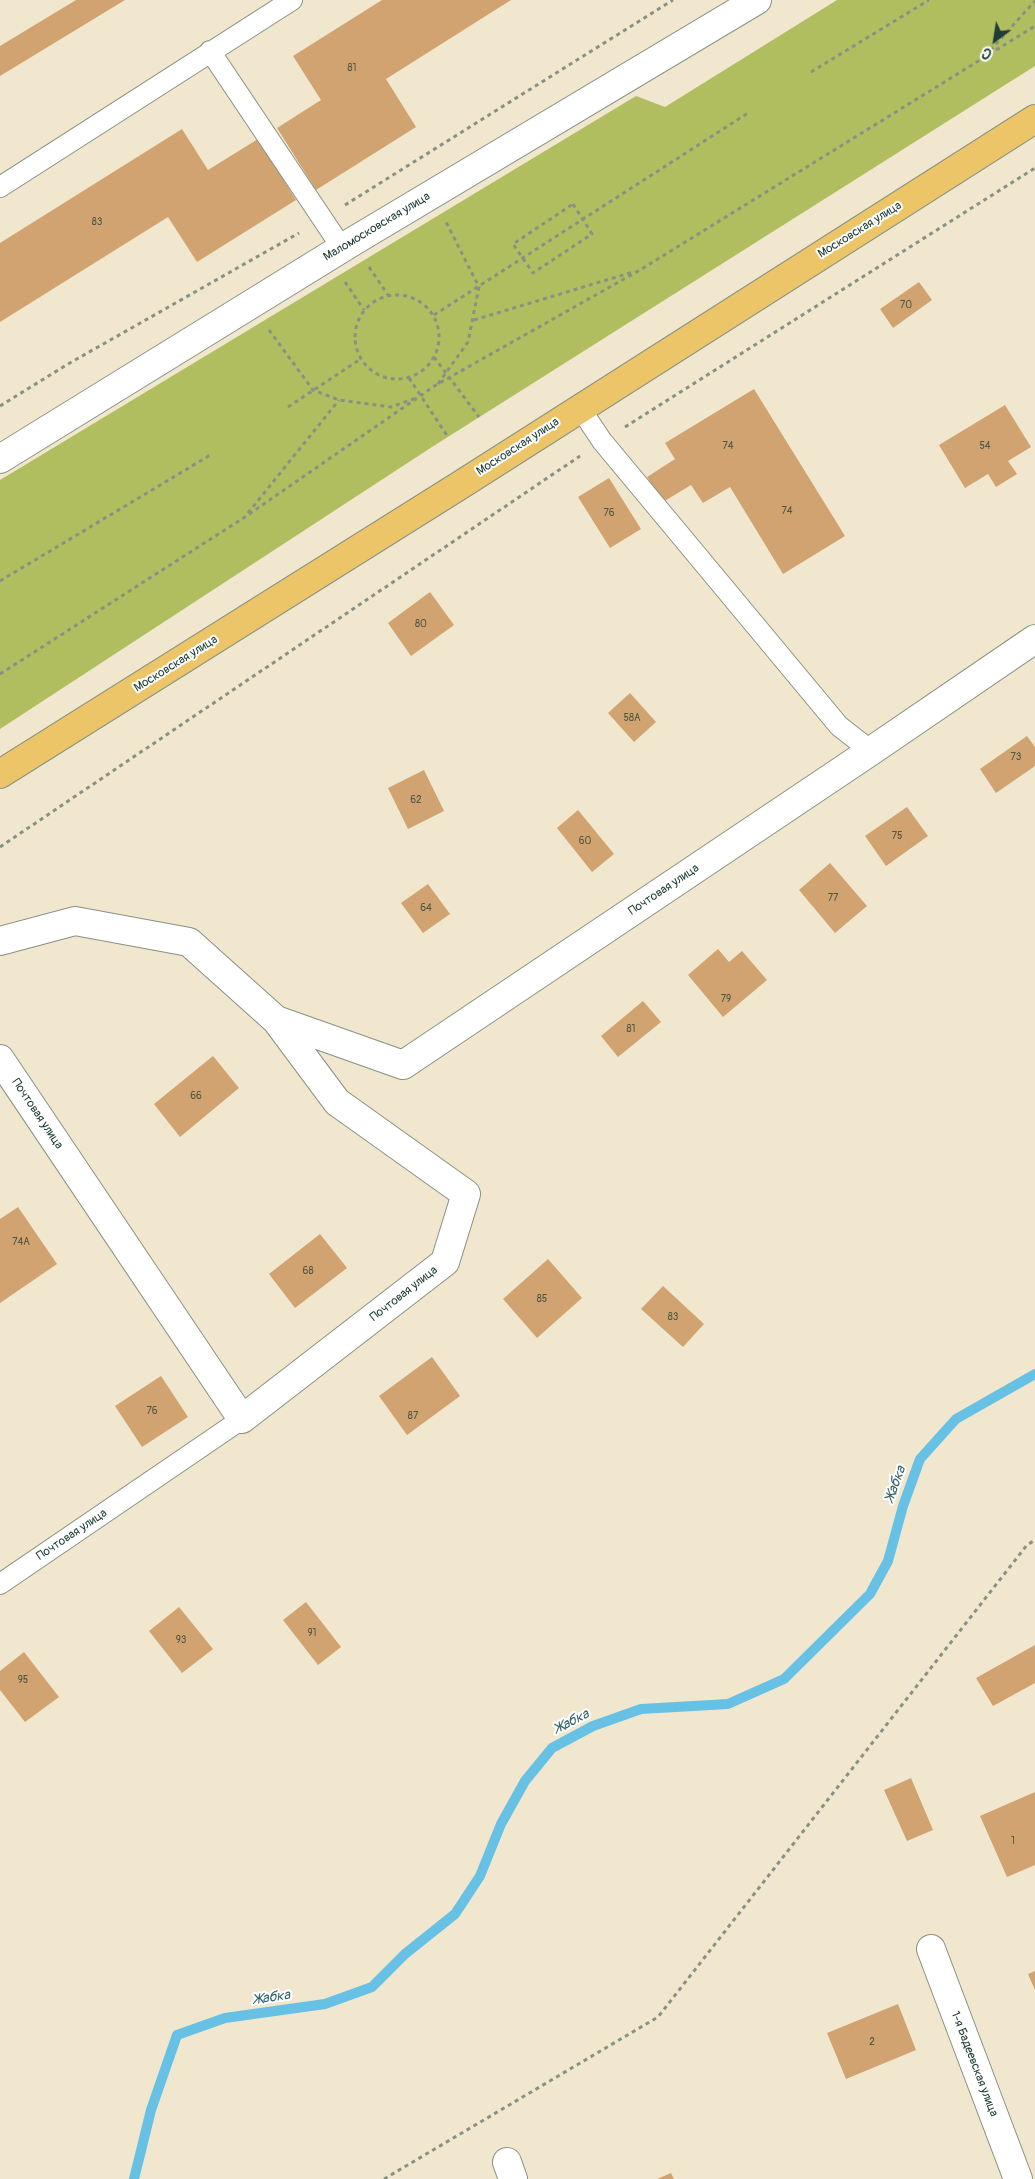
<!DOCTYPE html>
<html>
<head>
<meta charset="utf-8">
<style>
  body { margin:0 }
  #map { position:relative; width:1035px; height:2179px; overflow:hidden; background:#f1e7cf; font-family:Pangolin,sans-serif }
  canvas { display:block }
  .north { position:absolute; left:970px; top:15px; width:50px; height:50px; -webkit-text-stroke:4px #fff; paint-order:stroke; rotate:211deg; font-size:14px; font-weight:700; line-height:20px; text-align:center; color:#1f3d34 }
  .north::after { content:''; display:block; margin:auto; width:18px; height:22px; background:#1f3d34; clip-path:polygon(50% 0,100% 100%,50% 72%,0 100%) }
</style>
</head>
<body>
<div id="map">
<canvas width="1035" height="2179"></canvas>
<div class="north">С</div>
</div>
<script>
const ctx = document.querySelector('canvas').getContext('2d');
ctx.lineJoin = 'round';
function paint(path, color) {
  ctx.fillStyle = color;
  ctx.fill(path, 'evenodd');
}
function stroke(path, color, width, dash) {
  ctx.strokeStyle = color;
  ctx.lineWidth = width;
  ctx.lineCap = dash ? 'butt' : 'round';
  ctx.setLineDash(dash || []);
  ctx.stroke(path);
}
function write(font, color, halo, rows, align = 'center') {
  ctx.font = font + ' Pangolin,sans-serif';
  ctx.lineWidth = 4;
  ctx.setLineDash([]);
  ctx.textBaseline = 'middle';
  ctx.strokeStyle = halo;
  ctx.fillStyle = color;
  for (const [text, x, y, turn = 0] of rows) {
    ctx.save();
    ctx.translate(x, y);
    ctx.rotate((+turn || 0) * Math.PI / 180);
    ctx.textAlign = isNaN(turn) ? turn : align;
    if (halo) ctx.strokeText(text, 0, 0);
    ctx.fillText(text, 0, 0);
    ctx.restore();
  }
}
const green = new Path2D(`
  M837 0H1035V66L432 447 0 729V480L636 96 665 107Z`);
const stream = new Path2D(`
  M134 2179 151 2110 177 2035 225 2018 325 2004 372 1987 405 1954 455 1914 480 1876 501 1824 525 1781 552 1748 593 1726 641 1709 728 1704 784 1679 870 1594 888 1561 903 1506 920 1459 956 1419 1035 1374`);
const building = new Path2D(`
  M76 0H125L0 76V46Z
  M382 0H511L386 79 416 127 316 190 277 128 321 100 293 56Z
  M182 129 208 170 258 139 296 200 197 262 168 217 0 322V243Z
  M919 282 932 300 893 328 880 309Z
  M754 389 845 536 783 574 730 487 703 503 691 485 663 502 647 477 675 459 665 443Z
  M1005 405 1031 447 1008 461 1017 474 996 487 988 474 965 488 939 445Z
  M609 478 641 529 610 548 578 497Z
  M430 592 454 625 411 656 388 623Z
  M630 693 656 722 634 742 608 713Z
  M1027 736 1035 747V766L996 793 980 769Z
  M424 770 444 811 408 829 388 788Z
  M907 807 928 836 886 866 865 836Z
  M578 810 614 854 592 872 557 828Z
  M830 863 867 906 835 933 799 890Z
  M428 884 450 914 423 933 401 903Z
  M718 949 729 962 742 951 767 980 723 1017 688 975Z
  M643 1001 661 1022 618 1057 601 1036Z
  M213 1056 239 1088 180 1137 154 1104Z
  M18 1207 57 1264 0 1303V1219Z
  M320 1234 347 1268 295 1308 269 1274Z
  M548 1259 582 1298 537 1338 503 1299Z
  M663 1286 704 1324 683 1347 641 1309Z
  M432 1357 460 1396 407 1435 379 1396Z
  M161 1376 188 1417 142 1447 115 1406Z
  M306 1602 341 1647 318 1665 283 1620Z
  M179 1607 213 1649 182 1673 149 1631Z
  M1035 1645V1683L993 1706 976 1678Z
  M24 1652 59 1697 25 1722 0 1690V1671Z
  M911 1778 933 1830 907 1841 884 1790Z
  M1035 1792V1865L1007 1877 980 1816Z
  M1035 1971V1990L1028 1974Z
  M898 2004 916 2050 846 2079 827 2033Z
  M671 2173 674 2179H657Z`);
const path = new Path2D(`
  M985 56 1035 1
  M811 72 929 0
  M573 204 592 234 533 273 513 244Z
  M345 205 673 0
  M369 267 388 295
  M345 282 364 310
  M355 337a42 42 0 1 1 84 0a42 42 0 1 1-84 0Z
  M434 315 748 113
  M474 320 633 272
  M269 330 313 390 339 400 391 407 416 398
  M434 357 479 417
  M409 378 448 437
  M438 384 468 342 479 287 446 222
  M0 406 68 364 299 233
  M288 407 359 360
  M625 427 1035 168
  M248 513 339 400
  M0 581 212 454
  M0 674 245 517 436 385 640 270 1035 26
  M0 847 580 456
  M384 2179 658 2017 1027 1545 1035 1540`);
const service = new Path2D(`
  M210 51 342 248
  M0 187 292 0
  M580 408 602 441 839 726 871 751
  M0 1584 242 1419`);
const minor = new Path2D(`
  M0 941 75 921 189 942 276 1020 403 1065 871 751 1035 639
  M0 1059 242 1419 445 1262 466 1194 337 1102 276 1020
  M931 1949 1018 2179
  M507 2162 513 2179`);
const tertiary = new Path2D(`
  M0 459 352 242 757 0`);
const primary = new Path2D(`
  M0 774 462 484 1035 119`);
const numberNames = [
  ["81",352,68],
  ["83",97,222],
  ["70",906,305],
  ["74",728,446],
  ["54",985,446],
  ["74",787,511],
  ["76",609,513],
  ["80",421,624],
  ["58А",632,718],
  ["73",1016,757],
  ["62",416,800],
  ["75",897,836],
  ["60",585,841],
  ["77",833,898],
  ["64",426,908],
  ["79",726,999],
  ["81",631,1029],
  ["66",196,1096],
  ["74А",21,1242],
  ["68",308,1271],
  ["85",542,1299],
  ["83",673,1317],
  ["76",152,1411],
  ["87",413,1416],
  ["91",312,1633],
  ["93",181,1640],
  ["95",23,1680],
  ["1",1013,1841],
  ["2",872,2042]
];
const streetNames = [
  ["Маломосковская улица",377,227,-31],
  ["Московская улица",860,230,-32],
  ["Московская улица",518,447,-33],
  ["Московская улица",176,664,-32],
  ["Почтовая улица",664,890,-34],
  ["Почтовая улица",37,1114,56],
  ["Почтовая улица",404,1294,-38],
  ["Почтовая улица",72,1535,-34],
  ["1-я Бадеевская улица",974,2064,69]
];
const waterNames = [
  ["Жабка",896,1484,-70],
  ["Жабка",572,1722,-27],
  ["Жабка",272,1998,-8]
];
paint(green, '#b1be60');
stroke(stream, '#67c1e4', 10);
paint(building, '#d0a370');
stroke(service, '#889282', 22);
stroke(minor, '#889282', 30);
stroke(tertiary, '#889282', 30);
stroke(primary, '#889282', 30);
stroke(path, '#889282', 3, [4, 4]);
stroke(service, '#fff', 20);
stroke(minor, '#fff', 28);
stroke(tertiary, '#fff', 28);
stroke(primary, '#edc569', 28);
write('10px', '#4b5643', null, numberNames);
write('12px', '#1f3d34', '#fff', streetNames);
write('italic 14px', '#356569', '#fff', waterNames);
</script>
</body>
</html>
